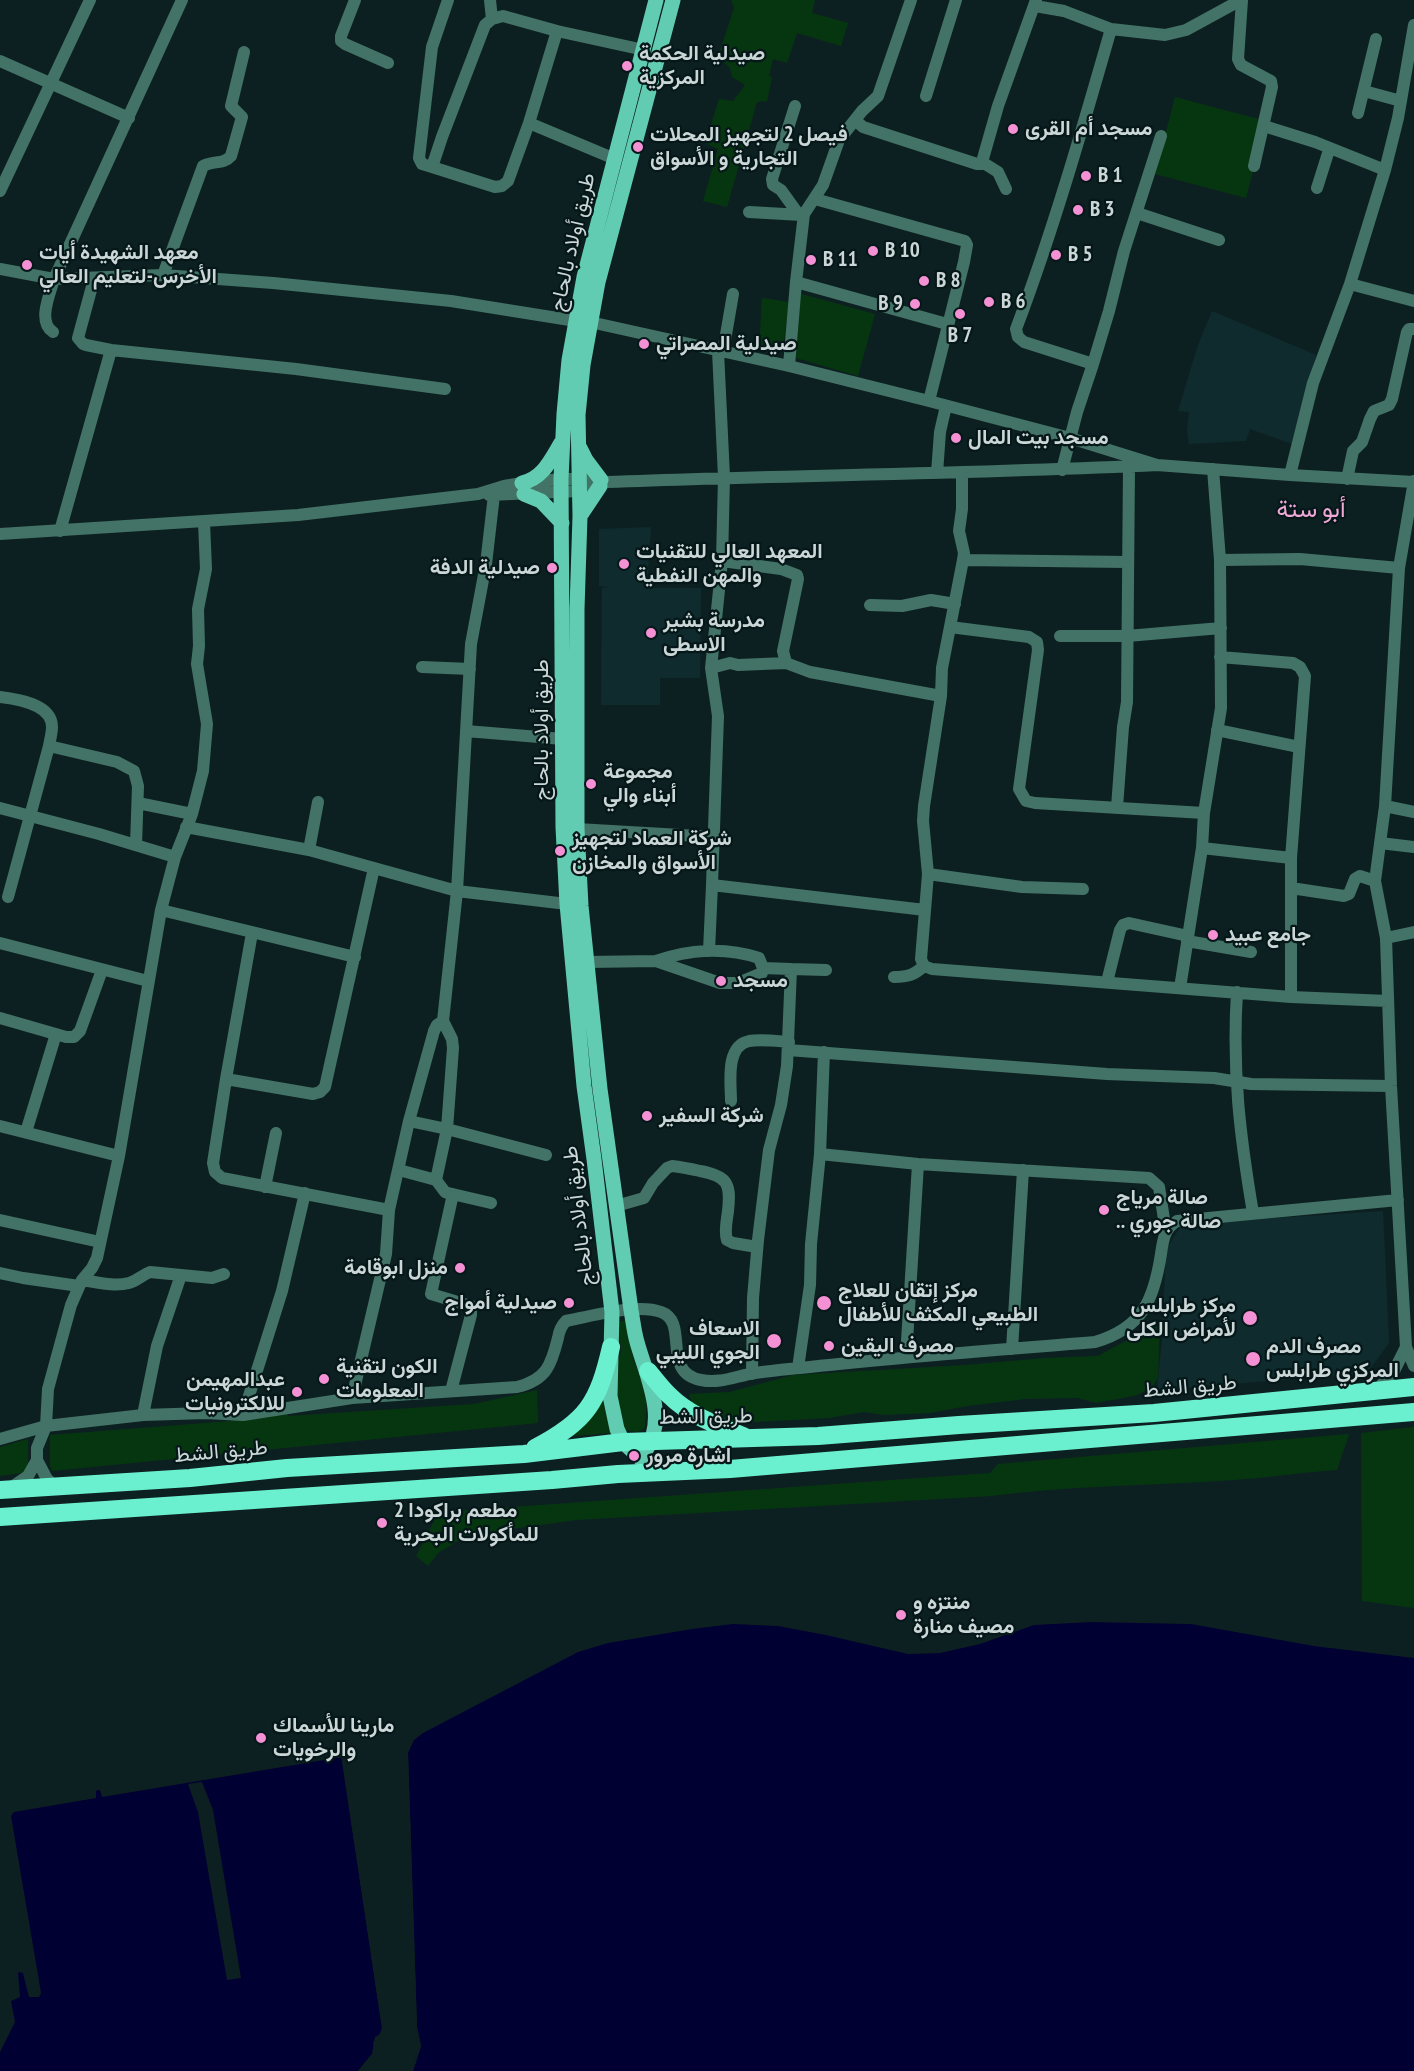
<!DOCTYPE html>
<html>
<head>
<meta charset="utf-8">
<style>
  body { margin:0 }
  canvas { display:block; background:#0d2021 }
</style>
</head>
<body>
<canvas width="1414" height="2071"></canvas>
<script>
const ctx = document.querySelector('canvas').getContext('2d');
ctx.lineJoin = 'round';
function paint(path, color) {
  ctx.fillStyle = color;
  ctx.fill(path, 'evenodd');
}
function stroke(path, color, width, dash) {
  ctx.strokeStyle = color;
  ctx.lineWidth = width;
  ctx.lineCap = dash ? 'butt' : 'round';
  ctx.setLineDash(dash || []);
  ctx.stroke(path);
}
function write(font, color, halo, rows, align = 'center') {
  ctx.font = font + ' "PT Sans Narrow",Vazirmatn,sans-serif';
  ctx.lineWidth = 4.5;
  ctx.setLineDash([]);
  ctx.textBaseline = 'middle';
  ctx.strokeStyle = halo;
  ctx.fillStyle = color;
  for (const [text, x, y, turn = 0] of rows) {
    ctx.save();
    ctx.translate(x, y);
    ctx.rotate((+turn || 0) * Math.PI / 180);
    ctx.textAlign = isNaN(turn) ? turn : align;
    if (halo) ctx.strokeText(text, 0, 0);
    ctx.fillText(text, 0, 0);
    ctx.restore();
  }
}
const built = new Path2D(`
  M1212 311 1316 355 1292 444 1250 429 1246 441 1189 444 1187 431 1189 412 1178 411 1198 345Z
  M651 527 647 588H701L700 678H660V705H601L602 588 610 587 599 586V529Z
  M1383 1211 1389 1343 1367 1373 1157 1390 1162 1339 1166 1250 1182 1224Z`);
const green = new Path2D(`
  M731 0H815L812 13 848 23 841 46 797 33 787 63 773 59 769 76 772 77 767 101 757 102 727 207 703 201 718 149 705 143 719 99 733 101 745 85 732 77 730 68 718 57 734 8Z
  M1175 97 1266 121 1246 198 1155 174Z
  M798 293 875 314 858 376 796 358Z
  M762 298 789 302 783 349 773 352 759 351Z
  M626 1320 633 1358 647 1395 645 1428 638 1432 624 1430 619 1420 615 1374 621 1351 619 1322Z
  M1153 1320 1160 1321 1158 1378 1152 1387 1137 1395 1118 1399 1096 1403 1078 1398 1025 1399 967 1406 930 1413 885 1415 864 1412 829 1418 735 1423 692 1403 689 1394 730 1392 793 1375 965 1365 1045 1358 1098 1356 1140 1333Z
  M537 1390 538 1423 52 1471 50 1466V1435L231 1421V1419L287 1413 288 1416 474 1404Z
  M602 1400 612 1433 571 1436Z
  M1414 1427V1608L1362 1601 1361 1433Z
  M1349 1434 1337 1470C1302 1472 1267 1478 1233 1480 1152 1486 1071 1485 991 1496L576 1520 468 1535 438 1553 428 1566 416 1556 435 1519 456 1511 990 1473 998 1464Z
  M28 1439V1472L0 1476V1447Z`);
const water = new Path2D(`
  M1091 1622 1191 1624 1314 1646 1414 1658V2071H413L421 2046 417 2027 408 1753 414 1740 423 1733 578 1652 608 1643 692 1629 733 1624 778 1626 826 1635 908 1654 940 1653 980 1644 1034 1625Z
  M336 1758H341L342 1761 382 2028 380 2034 375 2037 372 2054 358 2071H0V2052L15 2022 11 2001 20 1997 18 1972 23 1973 29 1997H39L41 1993 11 1816 14 1812 96 1798V1791L98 1790H100L102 1797Z`);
const pier = new Path2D(`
  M408 1753 417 2027 421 2046 413 2071H410L418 2046 414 2027 405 1754Z
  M342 1761H345L385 2028 382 2035 376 2042 377 2050 374 2055 362 2071H358L372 2054 374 2049 373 2042 380 2034 382 2028Z
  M202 1782 213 1810 241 1978 227 1980 198 1812 188 1784Z`);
const minor = new Path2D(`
  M355 0 341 36V41L345 44 388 63
  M490 0 492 19
  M1242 0 1238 59 1241 65 1271 81 1272 87 1254 166
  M1035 6 1064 11 1111 29 1165 35 1186 30 1241 0
  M557 31 529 123 508 181 502 186 495 187 432 167 442 137 485 25 492 19 503 16 557 31 644 50
  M0 61 129 118
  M1364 91 1401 101
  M926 96 956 0
  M795 106 772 179 773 185 781 190 799 215
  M1358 113 1376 39
  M855 120 863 127 977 164H983L982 162
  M529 123 615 159
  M1264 126 1315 142 1385 170
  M982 162 998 106 1036 0
  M982 162 998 172 1006 189
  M432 167 422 164 419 158 432 47 448 0
  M1317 188 1329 150 1332 149
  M0 191 90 0
  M815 199 965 241 967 245 964 262 929 401
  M749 212 802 215
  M1137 213 1219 240
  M0 269 54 279 163 275 273 283 451 301 576 321
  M163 275 203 166C214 160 223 165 231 156L242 117 231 106 244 52
  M94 279 78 338 83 344 86 345 111 350 296 369 445 389
  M796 282 947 324
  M1350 284 1414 301
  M590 322 789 366 929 401 1070 438 1157 465 1290 475 1414 482
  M53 332C37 322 50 294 54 279L182 0
  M718 351 724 477 722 561 711 668 718 716 712 885 925 910
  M723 352 733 294
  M1093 364 1109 311 1124 251 1161 136
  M789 366 796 282 804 214 823 185 839 140 862 111 878 96 911 0
  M1062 470 1077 412 1093 364 1024 342 1018 337 1016 329C1053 231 1082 130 1111 29
  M937 473 940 432 946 406
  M962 473V509L959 531 964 553 963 560 942 668 941 696 924 806 923 821 928 874 921 959 924 966 932 969 1291 997 1388 1001
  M1290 475 1313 383 1350 284 1385 170 1398 118 1414 25
  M1347 479 1353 451 1362 442 1370 419 1374 411 1389 405 1392 399 1407 332 1409 329H1414
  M1414 481 1399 568 1385 806 1375 881 1386 938 1391 1086 1406 1347 1414 1366
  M489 495 579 491 605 483
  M60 531 111 350
  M0 534 298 515 478 494 504 486 522 483 561 479H591L607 482C790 475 974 474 1157 465
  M963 560 1127 562
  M1220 560 1300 559 1399 568
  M722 561 781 569 797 575 798 579 783 651 786 663 810 672 941 696
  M870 605 902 606 931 600 955 604
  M950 627 1029 637 1037 642 1038 650 1019 789 1026 801 1035 803 1204 813
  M1060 636H1127L1221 628
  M1220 657 1293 663 1300 667 1305 676 1291 858V997
  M422 667 470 669
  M711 668 730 663 738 665 786 663
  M0 697C17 699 52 704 52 727 52 733 50 740 49 746L8 897
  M1217 730 1299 747
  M466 731 563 739
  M49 746 117 762 134 771 138 786 136 845
  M138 803 192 814
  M1385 806 1414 812
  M1117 807 1123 727 1127 702 1129 466
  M0 808 99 834 175 857
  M186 827 309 850 457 891 567 904
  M577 829 715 837
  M1380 843 1414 847
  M1202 848 1291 858
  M309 850 318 802
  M928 874 1022 887 1083 889
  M1291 888 1344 896 1349 894 1355 879 1360 876 1375 881
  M161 910 355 957
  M252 933 226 1079 213 1163 215 1172 222 1178 389 1210
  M1386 938 1414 932
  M1187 941 1251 952
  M0 943 148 981
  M709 951 712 885
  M656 961C689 949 726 947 759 958L763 968
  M587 962 656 961 720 983H738L762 973 763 968
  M791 969 826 970
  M894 977C908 977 914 975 924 966
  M1107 982 1120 930 1123 925 1129 923 1188 936
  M1180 988 1202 848 1204 813 1221 708 1220 560 1213 469
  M1237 992C1232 1071 1240 1136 1253 1213
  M0 1018 66 1037H74L80 1031 102 970
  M788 1050 1107 1074 1214 1078 1251 1084 1391 1086
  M226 1079 313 1094 320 1092 325 1087 374 868
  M731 1101C731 1083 725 1046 749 1041 761 1039 776 1041 789 1042
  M409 1121 447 1129 546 1155
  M0 1126 119 1156
  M26 1132 56 1034
  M820 1154 918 1164 1149 1178 1159 1187 1166 1232
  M399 1170 436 1180 445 1192 448 1193 491 1203
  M436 1180 447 1129 453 1048 452 1039 443 1021
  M265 1187 276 1133
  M616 1206 644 1198 653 1183 667 1168 672 1166C681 1167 691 1169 700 1171 728 1176 731 1184 728 1211 727 1220 724 1231 727 1240L733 1243 757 1247
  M0 1220 100 1242
  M0 1273 23 1278 79 1286
  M82 1280C97 1282 114 1287 129 1283 137 1281 142 1275 150 1272L212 1278 224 1274
  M1012 1349 1023 1170
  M906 1357 918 1164
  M798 1368 810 1285 811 1244 820 1154 824 1052
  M752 1374 753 1298 758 1240 769 1150 781 1105 787 1066 791 969 763 968
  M451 1391 471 1315V1306L431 1294 453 1194
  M1376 1391 1394 1371 1406 1347
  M352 1398 386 1254 389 1210 409 1121 434 1031 437 1025 443 1021 457 891 471 644 486 564 494 495
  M143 1415 157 1346 181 1275
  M243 1415 282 1291 305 1193
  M0 1439 46 1426 143 1415 206 1413 243 1415 352 1398 517 1387C546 1380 551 1366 558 1338 559 1331 561 1326 566 1321 591 1316 638 1303 661 1312 690 1322 660 1372 701 1380 720 1384 736 1376 755 1373 770 1371 785 1369 800 1368 898 1357 997 1350 1095 1342 1143 1328 1154 1299 1161 1254 1163 1240 1164 1229 1177 1221L1398 1200
  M12 1487 28 1476 37 1460
  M56 1487 47 1479 37 1460V1448L46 1426 48 1389 71 1305 82 1280 92 1268 97 1258 119 1156 161 910 175 857 192 814 203 771 207 724 197 664 199 646 198 609 206 569 204 522`);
const major = new Path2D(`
  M656 0 584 277 569 360 564 414 561 479 563 827 567 904 584 1086 594 1159 612 1312 610 1396 617 1429 623 1442 640 1458 665 1472
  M580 448 586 460 601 480
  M522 483C543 478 550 461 561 443
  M524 494 541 501 562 523
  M580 516 600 486
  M646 1450C668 1418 646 1375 637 1342 634 1332 633 1321 631 1310L600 1089 581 906 577 829V609L580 516 578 415 583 365 598 282 673 0`);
const highway = new Path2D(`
  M648 1371C655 1379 662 1389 670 1396 690 1416 720 1426 745 1437
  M535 1448C587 1421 598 1403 611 1347
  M0 1490 190 1478 287 1468 524 1454 623 1442 818 1436 959 1425 1154 1413 1414 1387
  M0 1517 552 1480 618 1474 730 1469 1414 1412`);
const markers = [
  [627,66,6,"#f491d4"],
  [1013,129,6,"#f491d4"],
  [638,147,6,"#f491d4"],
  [1086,176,6,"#f491d4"],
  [1078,210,6,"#f491d4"],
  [873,251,6,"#f491d4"],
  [1056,255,6,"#f491d4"],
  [811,260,6,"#f491d4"],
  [27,265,6,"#f491d4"],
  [924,281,6,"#f491d4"],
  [989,302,6,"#f491d4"],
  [915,304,6,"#f491d4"],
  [960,314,6,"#f491d4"],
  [644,344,6,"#f491d4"],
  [956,438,6,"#f491d4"],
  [624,564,6,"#f491d4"],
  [552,568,6,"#f491d4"],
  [651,633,6,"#f491d4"],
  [591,784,6,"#f491d4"],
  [560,851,6,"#f491d4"],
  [1213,935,6,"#f491d4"],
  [721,981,6,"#f491d4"],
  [647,1116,6,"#f491d4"],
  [1104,1210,6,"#f491d4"],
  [460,1268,6,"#f491d4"],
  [569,1303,6,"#f491d4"],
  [824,1303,8,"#f491d4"],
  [1250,1318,8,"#f491d4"],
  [774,1341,8,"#f491d4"],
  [829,1346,6,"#f491d4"],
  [1253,1359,8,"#f491d4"],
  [324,1379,6,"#f491d4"],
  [297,1392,6,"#f491d4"],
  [634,1456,6,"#f491d4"],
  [382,1523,6,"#f491d4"],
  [901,1615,6,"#f491d4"],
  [261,1738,6,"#f491d4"]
];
const poiNames = [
  ["صيدلية الحكمة",639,54],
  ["المركزية",639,78],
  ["مسجد أم القرى",1025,129],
  ["فيصل 2 لتجهيز المحلات",650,135],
  ["التجارية و الأسواق",650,159],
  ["B 1",1098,176],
  ["B 3",1090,210],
  ["B 10",885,251],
  ["معهد الشهيدة أيات",39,253],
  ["الأخرس-لتعليم العالي",39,277],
  ["B 5",1068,255],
  ["B 11",823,260],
  ["B 8",936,281],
  ["B 6",1001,302],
  ["B 9",903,304,"right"],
  ["B 7",960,336,"center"],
  ["صيدلية المصراتي",656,344],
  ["مسجد بيت المال",968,438],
  ["المعهد العالي للتقنيات",636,552],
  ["والمهن النفطية",636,576],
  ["صيدلية الدفة",540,568,"right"],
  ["مدرسة بشير",663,621],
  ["الاسطى",663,645],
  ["مجموعة",603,772],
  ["أبناء والي",603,796],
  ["شركة العماد لتجهيز",572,839],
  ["الأسواق والمخازن",572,863],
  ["جامع عبيد",1225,935],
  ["مسجد",733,981],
  ["شركة السفير",659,1116],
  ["صالة مرياج",1116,1198],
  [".. صالة جوري",1116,1222],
  ["منزل ابوقامة",448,1268,"right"],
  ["مركز إتقان للعلاج",838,1291],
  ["الطبيعي المكثف للأطفال",838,1315],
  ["صيدلية أمواج",557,1303,"right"],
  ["مركز طرابلس",1236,1306,"right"],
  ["لأمراض الكلى",1236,1330,"right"],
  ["الاسعاف",760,1329,"right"],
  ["الجوي الليبي",760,1353,"right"],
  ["مصرف اليقين",841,1346],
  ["مصرف الدم",1266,1347],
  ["المركزي طرابلس",1266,1371],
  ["الكون لتقنية",336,1367],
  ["المعلومات",336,1391],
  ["عبدالمهيمن",285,1380,"right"],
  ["للالكترونيات",285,1404,"right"],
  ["اشارة مرور",646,1456],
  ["مطعم براكودا 2",394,1511],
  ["للمأكولات البحرية",394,1535],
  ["منتزه و",913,1603],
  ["مصيف منارة",913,1627],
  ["مارينا للأسماك",273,1726],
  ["والرخويات",273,1750]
];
const streetNames = [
  ["طريق أولاد بالحاج",573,242,-77],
  ["طريق أولاد بالحاج",542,730,-90],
  ["طريق أولاد بالحاج",579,1216,-97],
  ["طريق الشط",1190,1387,-5],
  ["طريق الشط",706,1417,-1],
  ["طريق الشط",221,1452,-5]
];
const quarterNames = [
  ["أبو ستة",1311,510]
];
paint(built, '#0f2b2d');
paint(green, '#063610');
paint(water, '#000132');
paint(pier, '#0d2021');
stroke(minor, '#437366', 12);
stroke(major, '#61ccb1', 15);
stroke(highway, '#6bf0cf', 18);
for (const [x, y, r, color] of markers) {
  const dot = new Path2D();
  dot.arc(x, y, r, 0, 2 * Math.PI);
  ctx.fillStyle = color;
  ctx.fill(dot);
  stroke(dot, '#051718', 2);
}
write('bold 21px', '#cbd6d7', '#051718', poiNames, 'left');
write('21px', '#cbd6d7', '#051718', streetNames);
write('24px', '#efa9d7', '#051718', quarterNames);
</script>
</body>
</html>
